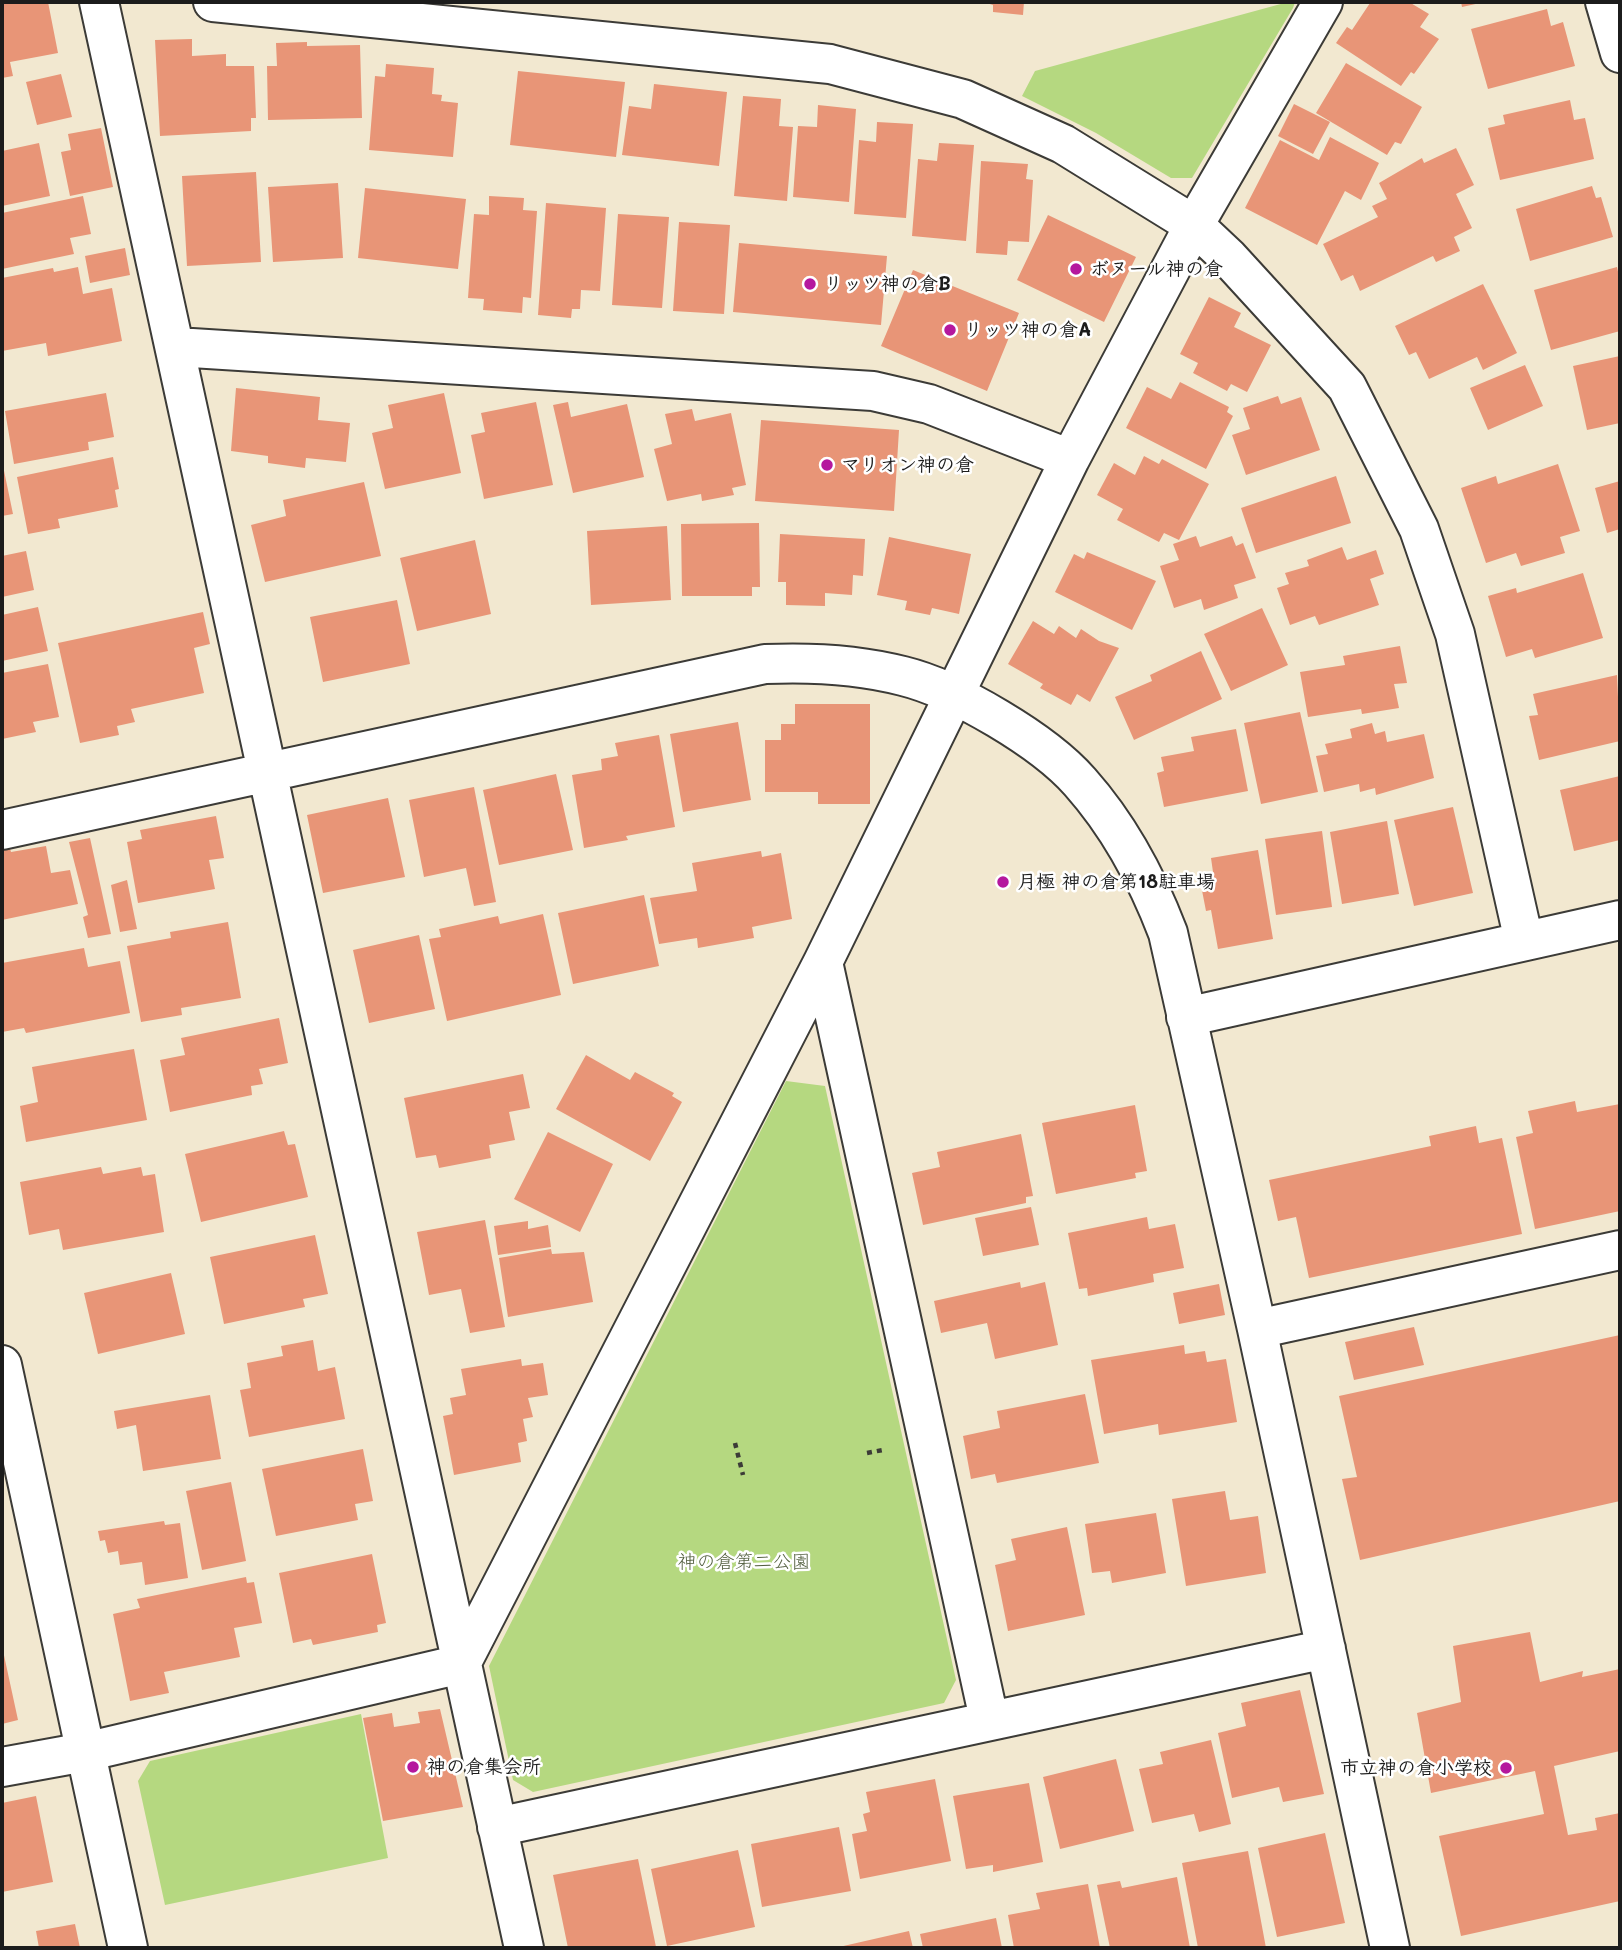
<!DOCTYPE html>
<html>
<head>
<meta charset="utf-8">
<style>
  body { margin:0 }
  #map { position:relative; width:1622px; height:1950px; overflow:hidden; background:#f2e8d0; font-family:Mali,sans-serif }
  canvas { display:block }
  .frame { position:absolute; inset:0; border:4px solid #1c1c1c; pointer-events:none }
</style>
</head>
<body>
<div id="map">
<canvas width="1622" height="1950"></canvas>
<div class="frame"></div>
</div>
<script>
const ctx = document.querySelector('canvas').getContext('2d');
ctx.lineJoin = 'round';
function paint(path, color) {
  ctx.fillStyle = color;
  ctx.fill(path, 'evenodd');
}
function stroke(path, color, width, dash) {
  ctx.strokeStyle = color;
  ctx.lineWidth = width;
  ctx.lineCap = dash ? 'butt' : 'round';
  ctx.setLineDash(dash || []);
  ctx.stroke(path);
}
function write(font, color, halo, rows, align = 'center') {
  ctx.font = font + ' Mali,"Klee One",sans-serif';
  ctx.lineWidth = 5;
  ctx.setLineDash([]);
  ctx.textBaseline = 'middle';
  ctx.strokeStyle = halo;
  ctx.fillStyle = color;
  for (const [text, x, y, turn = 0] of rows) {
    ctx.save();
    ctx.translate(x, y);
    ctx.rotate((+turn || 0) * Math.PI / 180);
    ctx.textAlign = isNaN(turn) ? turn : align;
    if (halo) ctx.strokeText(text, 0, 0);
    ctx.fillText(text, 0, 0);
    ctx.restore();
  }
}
const green = new Path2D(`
  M1288 2H1295L1293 8 1192 178H1171L1096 133 1022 96 1035 71Z
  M786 1081 825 1086 956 1680 944 1703 533 1792 513 1780 489 1666Z
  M361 1714 388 1858 165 1905 138 1781 150 1761Z`);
const building = new Path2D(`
  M2 2H48L58 53 10 62 13 76 2 78Z
  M983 2H1024L1023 15 993 12V5Z
  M1374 2H1409L1429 14 1420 27 1439 39 1414 74 1411 72 1401 86 1336 43 1347 27 1352 30 1370 3Z
  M1461 2H1480V3L1462 7Z
  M1547 9 1551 26 1563 22 1575 66 1488 89 1471 29Z
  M192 39V56L226 54V66H254L256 118H251V131L160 136 155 40Z
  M307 42V46L360 45 362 118 268 120 267 66H277L276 43Z
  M1346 63 1422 107 1401 144 1395 142 1387 155 1316 113Z
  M386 64 434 68 432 94 442 95 441 101 458 103 453 157 369 150 375 76 385 77Z
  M518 71 625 82 616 157 510 145Z
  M61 74 72 117 37 125 26 82Z
  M654 84 727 92 719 166 622 155 629 106 651 109Z
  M743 96 781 99 779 126 793 127 787 201 734 196Z
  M1570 100 1574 120 1585 118 1594 159 1500 180 1488 128 1505 124 1503 115Z
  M1294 104 1330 122 1313 154 1278 136Z
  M818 105 856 109 849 202 793 197 798 126 817 127Z
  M877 122 913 124 906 218 854 214 859 140 876 142Z
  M101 128 113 187 70 196 61 152 71 150 68 134Z
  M1330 137 1379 163 1361 200 1345 191 1317 245 1245 208 1280 140 1319 160Z
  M39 143 50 196 2 206V151Z
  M939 143 974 145 966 241 912 236 918 159 937 161Z
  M1456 148 1474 185 1456 194 1472 228 1454 237 1460 251 1436 262 1433 256 1360 291 1353 275 1341 281 1323 244 1378 217 1372 206 1387 199 1379 183 1422 158 1424 163Z
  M981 161 1028 164 1026 179 1033 180 1029 242 1008 241 1007 255 976 253Z
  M256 172 261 262 187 266 182 176Z
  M338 183 343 258 273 262 268 187Z
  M1592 186 1596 198 1601 197 1613 237 1530 261 1516 209Z
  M365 188 466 199 458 269 358 258Z
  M83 196 91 234 70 238 74 254 2 269V213Z
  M489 196 524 198 523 210 537 211 531 298 523 297 522 313 483 310 484 299 468 298 474 214 489 215Z
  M546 203 606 208 600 291 581 290 580 309H572L571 318 538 315Z
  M618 214 669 217 662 308 612 305Z
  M1048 215 1136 257 1104 322 1017 280Z
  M679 222 730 225 724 314 673 311Z
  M739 243 887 256 881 325 733 312Z
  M125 248 130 275 90 283 85 256Z
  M78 267 83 294 112 288 122 341 48 356 46 343 2 351V278L53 268 54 272Z
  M1617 267 1620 281V331L1551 350 1534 290Z
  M913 270 1019 313 987 391 881 346Z
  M1483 284 1517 353 1483 370 1477 357 1429 379 1416 352 1409 355 1395 326Z
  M1209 297 1241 313 1234 327 1271 345 1247 392 1231 384 1227 391 1193 373 1198 363 1180 354Z
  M1620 356V423L1587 430 1573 366Z
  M1525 365 1543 406 1488 430 1470 388Z
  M1180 382 1229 407 1227 412 1233 416 1206 469 1126 428 1147 387 1171 399Z
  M236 388 320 397 318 420 350 423 346 462 306 458 305 468 268 463V456L231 451Z
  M106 393 114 437 88 442 89 450 14 464 5 411Z
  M444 393 461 473 385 489 372 433 393 428 388 405Z
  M1278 396 1281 404 1301 397 1320 450 1246 475 1232 435 1250 429 1243 408Z
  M536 402 553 485 484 499 471 435 485 432 481 413Z
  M568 402 571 417 627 404 644 477 573 493 553 405Z
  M692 409 695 421 731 413 746 485 732 488 734 495 702 501 701 494 667 501 654 449 672 444 665 414Z
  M761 420 899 430 894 511 755 501Z
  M1144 456 1159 464 1162 459 1209 484 1179 540 1164 533 1159 542 1117 520 1123 509 1097 495 1114 463 1135 475Z
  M113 457 119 489 115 490 118 507 58 519 60 528 28 534 17 477Z
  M2 461 13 514 2 516Z
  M1558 464 1580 531 1560 537 1565 553 1521 566 1516 553 1486 563 1461 488 1496 476 1498 484Z
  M1336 476 1351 523 1256 553 1241 508Z
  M1620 481V529L1607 533 1595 488Z
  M364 482 381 556 265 582 251 525 286 516 283 500Z
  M759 523 760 587H752V596H682L681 524Z
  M667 526 671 600 591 605 587 531Z
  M780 534 865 539 863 576 853 575 852 595 825 593V606L786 605V582H778Z
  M1196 536 1200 547 1232 536 1236 546 1243 543 1256 578 1234 585 1238 598 1204 610 1201 599 1174 608 1160 566 1179 560 1173 544Z
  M889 537 971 554 959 614 932 608 930 615 905 610 907 601 877 595Z
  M475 540 491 614 417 631 400 558Z
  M1342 547 1347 560 1376 550 1384 574 1370 579 1379 605 1319 625 1315 616 1290 625 1277 588 1289 584 1285 573 1309 566 1307 560Z
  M26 551 34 590 2 597V556Z
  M1087 552 1156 581 1132 630 1055 592 1074 554 1084 559Z
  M1583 573 1603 638 1535 658 1532 649 1506 657 1488 596 1516 588 1517 593Z
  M397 600 410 664 323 682 310 617Z
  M38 607 48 651 2 661V615Z
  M1262 608 1288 665 1231 691 1204 634Z
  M203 612 210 644 194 648 204 693 131 709 135 722 117 726 119 735 80 743 58 643Z
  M1033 621 1054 634 1059 626 1076 638 1081 629 1099 641 1119 648 1090 702 1077 694 1071 705 1040 688 1043 684 1008 664Z
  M1400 646 1407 683 1394 684 1399 708 1362 714 1361 709 1308 717 1300 672 1345 665 1343 656Z
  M1201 651 1222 699 1134 740 1115 697 1152 681 1150 675Z
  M48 664 59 717 33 722 36 732 2 739V673Z
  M1617 675 1620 741 1539 760 1529 716 1538 715 1533 694Z
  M795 704H870V804H818V792H765V740H781V724H795Z
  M1300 712 1318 792 1261 804 1244 723Z
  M738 722 751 800 683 812 670 734Z
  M1372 723 1375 734 1385 731 1387 742 1424 734 1434 778 1376 795 1375 788 1360 792 1359 784 1324 792 1316 756 1328 754 1325 744 1352 738 1350 729Z
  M1236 729 1248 791 1164 807 1157 773 1164 771 1161 757 1194 751 1191 737Z
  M659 735 675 827 626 836 628 840 584 848 572 775 602 770 601 759 618 756 615 743Z
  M556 774 573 850 499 865 483 790Z
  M1620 776V840L1574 851 1560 790Z
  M474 787 496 902 474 906 466 868 424 877 409 800Z
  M388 798 405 877 323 893 307 815Z
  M1453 807 1473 893 1414 906 1394 820Z
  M216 816 224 858 209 860 215 889 138 903 127 842 142 839 140 830Z
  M1387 821 1399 894 1342 904 1330 832Z
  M1322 831 1332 907 1276 915 1265 839Z
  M90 838 111 934 88 938 83 917 88 915 69 842Z
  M9 845 11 852 46 846 51 873 70 870 78 904 2 920V846Z
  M1258 850 1273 939 1218 949 1211 910 1206 911 1199 875 1213 872 1211 858Z
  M761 851 762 857 781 853 792 919 752 927 754 938 698 948 697 938 659 944 650 898 697 891 692 863Z
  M127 880 137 929 120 932 111 885Z
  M644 895 659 966 573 984 558 913Z
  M543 914 561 995 447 1021 429 939 441 937 439 929 498 916 500 924Z
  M228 922 241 998 181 1008 182 1015 141 1022 127 946 171 938 170 932Z
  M419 935 435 1009 369 1023 353 950Z
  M84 948 88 967 120 961 130 1013 26 1033 24 1028 2 1032V963Z
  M279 1018 288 1063 259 1069 263 1084 251 1086 252 1095 170 1112 160 1060 185 1055 181 1038Z
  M134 1049 147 1120 26 1142 20 1106 38 1102 32 1067Z
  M586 1055 630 1080 635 1072 674 1093 672 1096 682 1102 650 1161 556 1109Z
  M523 1074 530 1108 509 1112 515 1140 489 1145 491 1158 439 1168 436 1155 416 1158 404 1098Z
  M1575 1101 1577 1112 1620 1104V1211L1535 1229 1516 1137 1533 1133 1528 1111Z
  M1135 1105 1147 1171 1135 1173 1136 1178 1056 1194 1042 1123Z
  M1476 1126 1479 1143 1502 1138 1522 1234 1309 1278 1296 1217 1278 1221 1269 1180 1431 1146 1429 1136Z
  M284 1131 288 1145 295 1144 308 1197 201 1222 185 1154Z
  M548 1132 613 1164 580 1232 514 1199Z
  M1021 1134 1033 1196 1026 1197V1203L923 1225 912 1173 940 1167 937 1152Z
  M101 1167 103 1174 141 1167 143 1176 155 1174 164 1232 63 1250 59 1229 29 1235 20 1182Z
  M1031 1207 1039 1245 983 1256 975 1218Z
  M1147 1217 1149 1229 1175 1224 1184 1268 1153 1274 1154 1282 1088 1296 1087 1288 1079 1289 1068 1233Z
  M485 1220 505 1327 470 1333 461 1289 429 1295 417 1232Z
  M528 1221V1229L548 1225 551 1247 498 1255 494 1226Z
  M315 1235 328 1294 303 1299 305 1307 224 1324 210 1257Z
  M551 1249 552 1254 584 1252 593 1302 508 1317 499 1258Z
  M171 1273 185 1334 98 1354 84 1293Z
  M1020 1282 1021 1288 1045 1282 1058 1345 995 1359 987 1323 941 1333 934 1301Z
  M1219 1284 1225 1315 1179 1324 1173 1293Z
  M1414 1327 1424 1365 1354 1380 1345 1342Z
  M1620 1335V1501L1360 1560 1342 1479 1357 1477 1339 1396Z
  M313 1340 318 1371 335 1367 345 1419 249 1437 240 1390 251 1388 247 1363 283 1356 281 1346Z
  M1184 1345 1185 1354 1205 1351 1207 1362 1226 1359 1237 1422 1159 1435 1158 1424 1104 1434 1091 1360Z
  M521 1359 522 1366 543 1363 548 1395 528 1398 533 1417 523 1419 527 1441 518 1443 521 1462 454 1475 443 1416 453 1414 450 1398 466 1395 461 1369Z
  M1085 1394 1099 1463 997 1483 995 1474 971 1479 963 1436 1000 1428 997 1411Z
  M210 1395 221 1459 143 1471 136 1425 117 1429 114 1411Z
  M363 1449 373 1501 355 1504 358 1520 276 1536 262 1469Z
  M231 1482 246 1561 202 1570 186 1491Z
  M1225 1491 1230 1520 1258 1516 1266 1573 1186 1586 1172 1499Z
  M1156 1513 1166 1573 1112 1583 1110 1571 1092 1573 1085 1524Z
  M164 1521 165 1525 180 1523 188 1578 145 1585 142 1562 120 1565 118 1551 108 1553 105 1540 100 1541 98 1531Z
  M1067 1527 1085 1615 1008 1631 995 1565 1016 1560 1011 1539Z
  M372 1554 386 1623 377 1625 378 1632 313 1645 311 1639 293 1643 279 1573Z
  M246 1577 247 1583 254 1582 262 1623 234 1628 240 1657 164 1672 169 1693 130 1701 113 1614 140 1608 137 1599Z
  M1530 1632 1540 1682 1583 1671 1582 1677 1620 1669V1751L1554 1766 1568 1835 1597 1830 1595 1818 1620 1813V1901L1461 1936 1439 1836 1544 1814 1535 1771 1431 1793 1417 1713 1461 1702 1453 1646Z
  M2 1646 18 1720 2 1724Z
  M1300 1690 1324 1794 1283 1802 1279 1787 1232 1798 1218 1733 1246 1726 1241 1703Z
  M440 1709 463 1807 383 1821 363 1718 392 1713 394 1727 420 1723 418 1712Z
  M1211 1740 1231 1824 1199 1832 1194 1814 1152 1823 1139 1769 1163 1764 1160 1752Z
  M1116 1759 1134 1831 1060 1849 1043 1777Z
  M935 1779 951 1861 860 1879 852 1834 867 1831 863 1814 870 1812 866 1792Z
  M1029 1783 1043 1862 993 1872V1865L966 1869 953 1796Z
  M36 1796 53 1882 2 1892V1803Z
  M839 1827 851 1891 762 1907 751 1844Z
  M1325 1833 1345 1923 1277 1937 1258 1848Z
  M738 1850 755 1927 667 1946 651 1869Z
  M1248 1851 1266 1948H1198L1182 1863Z
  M638 1859 656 1947 568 1948 553 1875Z
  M1177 1877 1190 1948H1110L1097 1885 1120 1881 1122 1888Z
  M1088 1884 1100 1948H1014L1008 1915 1040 1909 1036 1893Z
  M996 1918 1002 1948H923L920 1934Z
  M75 1924 80 1948H39L36 1931Z
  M909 1931 913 1948H839V1947Z`);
const path = new Path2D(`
  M735 1443 743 1475
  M867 1453 883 1450`);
const minor = new Path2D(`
  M99 2 524 1948
  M213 2 830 64 963 99 1063 144 1194 225 1228 257 1347 387 1419 529 1455 634 1524 941
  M1605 2 1620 53
  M176 347 873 391 929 404 1070 459
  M2 830 765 664C812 662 857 664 903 676 956 689 1044 741 1080 782 1120 827 1147 878 1168 933L1257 1329 1390 1948
  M823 962 989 1719
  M1186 1017 1620 920
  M1257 1329 1620 1250
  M2 1767 85 1752 461 1664 823 962 1070 459 1194 225 1323 2
  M497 1827 1326 1649`);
const tertiary = new Path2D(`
  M2 1365 128 1948`);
const markers = [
  [1076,269,7,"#b5179e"],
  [810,284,7,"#b5179e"],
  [950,330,7,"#b5179e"],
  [827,465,7,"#b5179e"],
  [1003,882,7,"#b5179e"],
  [413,1767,7,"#b5179e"],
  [1506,1768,7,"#b5179e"]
];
const poiNames = [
  ["ボヌール神の倉",1090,269],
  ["リッツ神の倉B",824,284],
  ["リッツ神の倉A",964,330],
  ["マリオン神の倉",841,465],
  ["月極 神の倉第18駐車場",1017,882],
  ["神の倉集会所",427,1767],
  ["市立神の倉小学校",1492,1768,"right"]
];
const parkNames = [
  ["神の倉第二公園",744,1562]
];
paint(green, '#b5d880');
paint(building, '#e89577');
stroke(minor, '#3c3b37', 42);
stroke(tertiary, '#3c3b37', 42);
stroke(path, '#3c3b37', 4.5, [5, 5]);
stroke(minor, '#fff', 38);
stroke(tertiary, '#fff', 38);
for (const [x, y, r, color] of markers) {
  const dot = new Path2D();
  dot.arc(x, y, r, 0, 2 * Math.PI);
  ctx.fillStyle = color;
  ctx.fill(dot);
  stroke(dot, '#fff', 2.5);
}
write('bold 19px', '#1c1c1c', '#fff', poiNames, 'left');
write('19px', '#525e3f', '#fff', parkNames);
</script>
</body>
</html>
